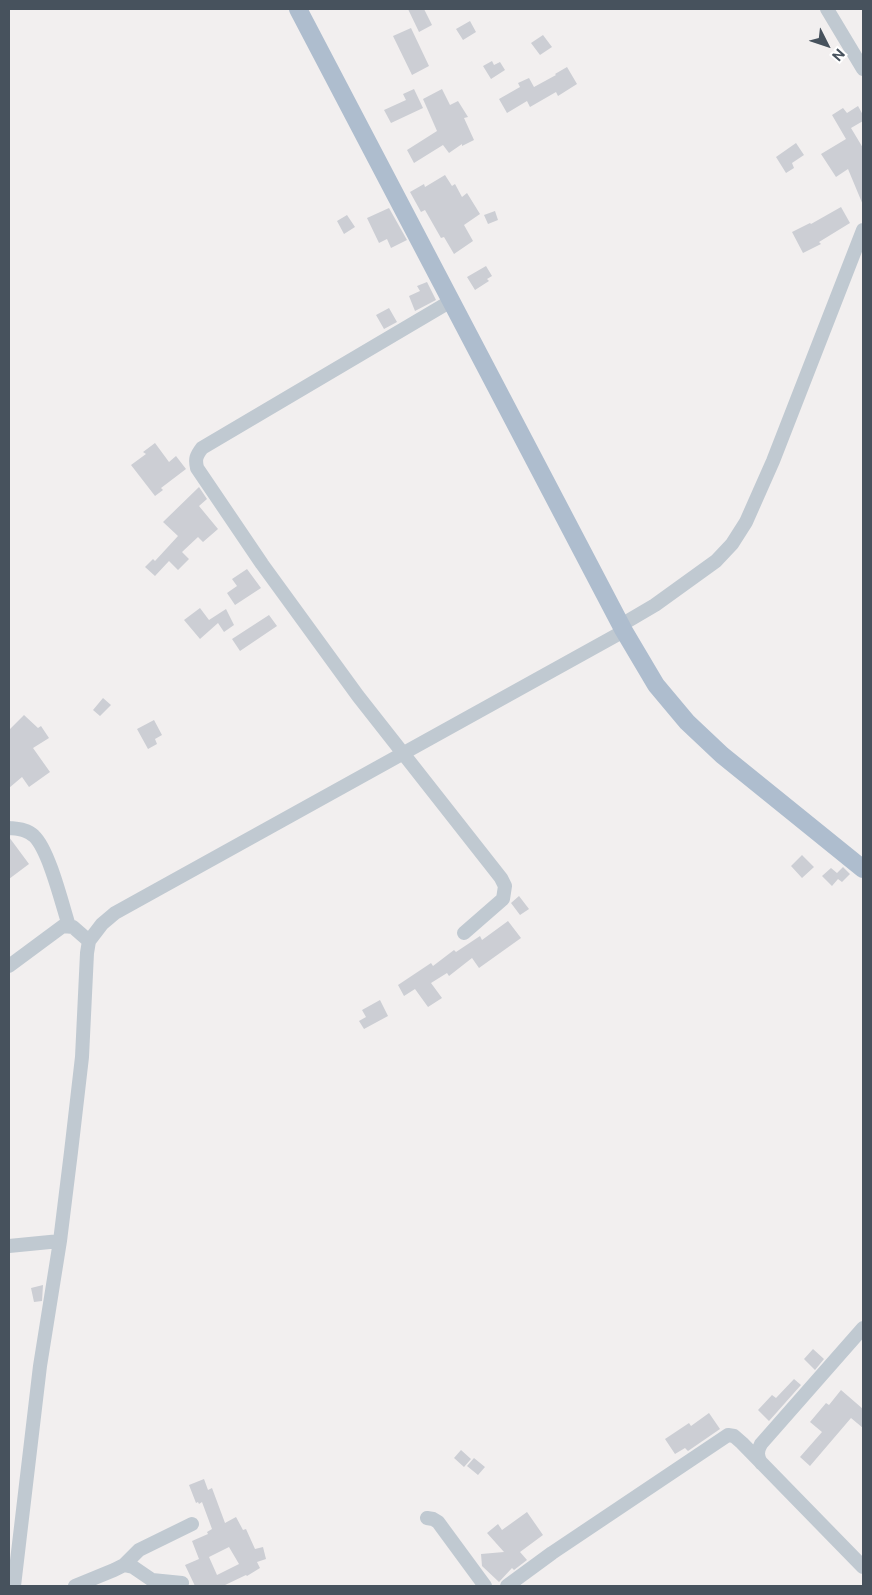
<!DOCTYPE html>
<html>
<head>
<meta charset="utf-8">
<style>
  body { margin:0 }
  #map { position:relative; width:872px; height:1595px; overflow:hidden; background:#f2efef; font-family:"Public Sans",sans-serif }
  canvas { display:block }
  .frame { position:absolute; inset:0; border:10px solid #47525d; pointer-events:none }
  .north { position:absolute; left:802px; top:20px; width:50px; height:50px; -webkit-text-stroke:4px #fff; paint-order:stroke; rotate:131deg; font-size:14px; font-weight:700; line-height:20px; text-align:center; color:#47525d }
  .north::after { content:''; display:block; margin:auto; width:18px; height:22px; background:#47525d; clip-path:polygon(50% 0,100% 100%,50% 72%,0 100%) }
</style>
</head>
<body>
<div id="map">
<canvas width="872" height="1595"></canvas>
<div class="frame"></div>
<div class="north">N</div>
</div>
<script>
const ctx = document.querySelector('canvas').getContext('2d');
ctx.lineJoin = 'round';
function paint(path, color) {
  ctx.fillStyle = color;
  ctx.fill(path, 'evenodd');
}
function stroke(path, color, width, dash) {
  ctx.strokeStyle = color;
  ctx.lineWidth = width;
  ctx.lineCap = dash ? 'butt' : 'round';
  ctx.setLineDash(dash || []);
  ctx.stroke(path);
}
const building = new Path2D(`
  M408 9H424L432 25 419 32Z
  M470 21 476 32 463 40 456 29Z
  M411 28 429 66 412 75 393 36Z
  M543 35 552 47 540 55 531 43Z
  M492 61 494 65 500 62 505 70 491 79 483 66Z
  M567 67 577 84 558 96 556 92 530 107 527 101 507 113 499 99 520 87 518 83 529 78 534 87 556 75 555 74Z
  M414 89 423 108 391 123 384 110 406 100 403 94Z
  M442 89 450 105 458 101 468 117 464 118 474 140 462 146V144L449 153 443 145 414 163 407 150 437 131 423 99Z
  M858 106 863 115V121L851 128 863 148V205L848 169 836 177 821 154 846 139 832 115 843 108 847 113Z
  M796 143 804 155 792 163 794 168 786 173 776 157Z
  M445 175 452 186 455 184 462 197 467 193 480 214 464 225 473 241 454 254 444 237 441 238 425 210 421 212 410 192 424 184 425 187Z
  M841 207 850 223 819 242 821 244 803 253 792 232 810 223 811 224Z
  M389 208 407 240 391 248 387 239 379 243 367 218Z
  M495 211 498 220 488 224 484 215Z
  M347 215 355 227 344 234 337 221Z
  M486 266 492 276 487 279 489 281 475 290 467 277Z
  M427 282 436 300 415 311 409 296 420 291 417 286Z
  M389 308 397 322 384 329 376 315Z
  M155 443 169 462 176 456 186 469 161 488 163 490 155 496 131 465 146 454 143 452Z
  M199 487 207 499 199 506 218 529 203 542 198 537 182 552 189 559 178 570 169 561 155 576 145 567 153 559 155 561 178 536 163 522Z
  M247 569 261 588 235 605 227 593 237 586 232 579Z
  M200 608 209 620 226 609 234 625 224 632 218 623 200 639 184 620Z
  M269 615 277 626 240 651 232 639Z
  M103 698 111 705 100 716 93 710Z
  M24 715 38 728 41 726 49 738 33 748 50 772 29 787 22 777 9 788V730Z
  M154 720 162 735 155 739 157 744 148 749 137 729Z
  M9 837 29 864 9 879Z
  M802 855 814 867 802 878 791 866Z
  M843 867 850 874 842 882 838 879 832 886 822 876 831 868 837 873Z
  M519 896 529 909 520 915 511 903Z
  M508 921 521 938 479 968 472 958 449 976 447 973 431 983 442 998 428 1007 415 989 404 996 398 985 431 963 433 966 454 950 456 952 480 936 482 940Z
  M380 1000 388 1016 364 1029 359 1021 366 1017 362 1010Z
  M43 1285 42 1301 34 1302 31 1288Z
  M813 1349 824 1359 815 1370 804 1359Z
  M794 1379 801 1385 769 1421 758 1410 772 1395 776 1398Z
  M841 1390 863 1409V1428L851 1418 810 1466 800 1457 822 1432 810 1422 826 1403 829 1405Z
  M709 1413 720 1429 688 1451 685 1448 675 1454 665 1439 689 1423 691 1426Z
  M461 1450 471 1459 464 1467 454 1458Z
  M474 1458 485 1467 478 1475 467 1466Z
  M204 1479 208 1490 212 1488 225 1523 236 1517 243 1530 246 1529 255 1549 263 1547 266 1559 257 1562 260 1568 247 1576 246 1575 223 1586H195L185 1565 199 1559 192 1541 208 1534 207 1532 212 1529 202 1502 199 1504 198 1502 196 1503 189 1485ZM229 1547 239 1564 217 1575 209 1557Z
  M527 1512 543 1535 520 1552 527 1560 514 1570 512 1568 499 1582 482 1566 481 1554 504 1552 487 1533 498 1524 502 1530Z`);
const minor = new Path2D(`
  M827 9 863 69
  M451 301 202 448C196 456 195 459 197 468L262 564 358 696 501 878 505 886 503 899 464 933
  M621 625 655 605 716 561 732 544 746 522 773 461 863 230
  M9 828C18 829 27 829 34 836 49 850 62 904 69 926
  M9 966 63 926 73 927 89 941
  M9 1246 60 1241
  M761 1463C757 1456 757 1451 761 1444L863 1328
  M427 1518 433 1519 438 1522 485 1586
  M124 1565 133 1567 152 1580 182 1583
  M14 1586 40 1366 60 1241 71 1152 82 1057 87 953 89 941 102 924 115 913 624 631
  M75 1586 114 1570 124 1565 139 1550 192 1524
  M507 1586 552 1553 728 1435 734 1436 742 1443 863 1567`);
const major = new Path2D(`
  M298 9 624 631 656 685 687 722 722 755 863 869`);
paint(building, '#ccced4');
stroke(minor, '#c0c9d1', 14);
stroke(major, '#aebdce', 18);
</script>
</body>
</html>
